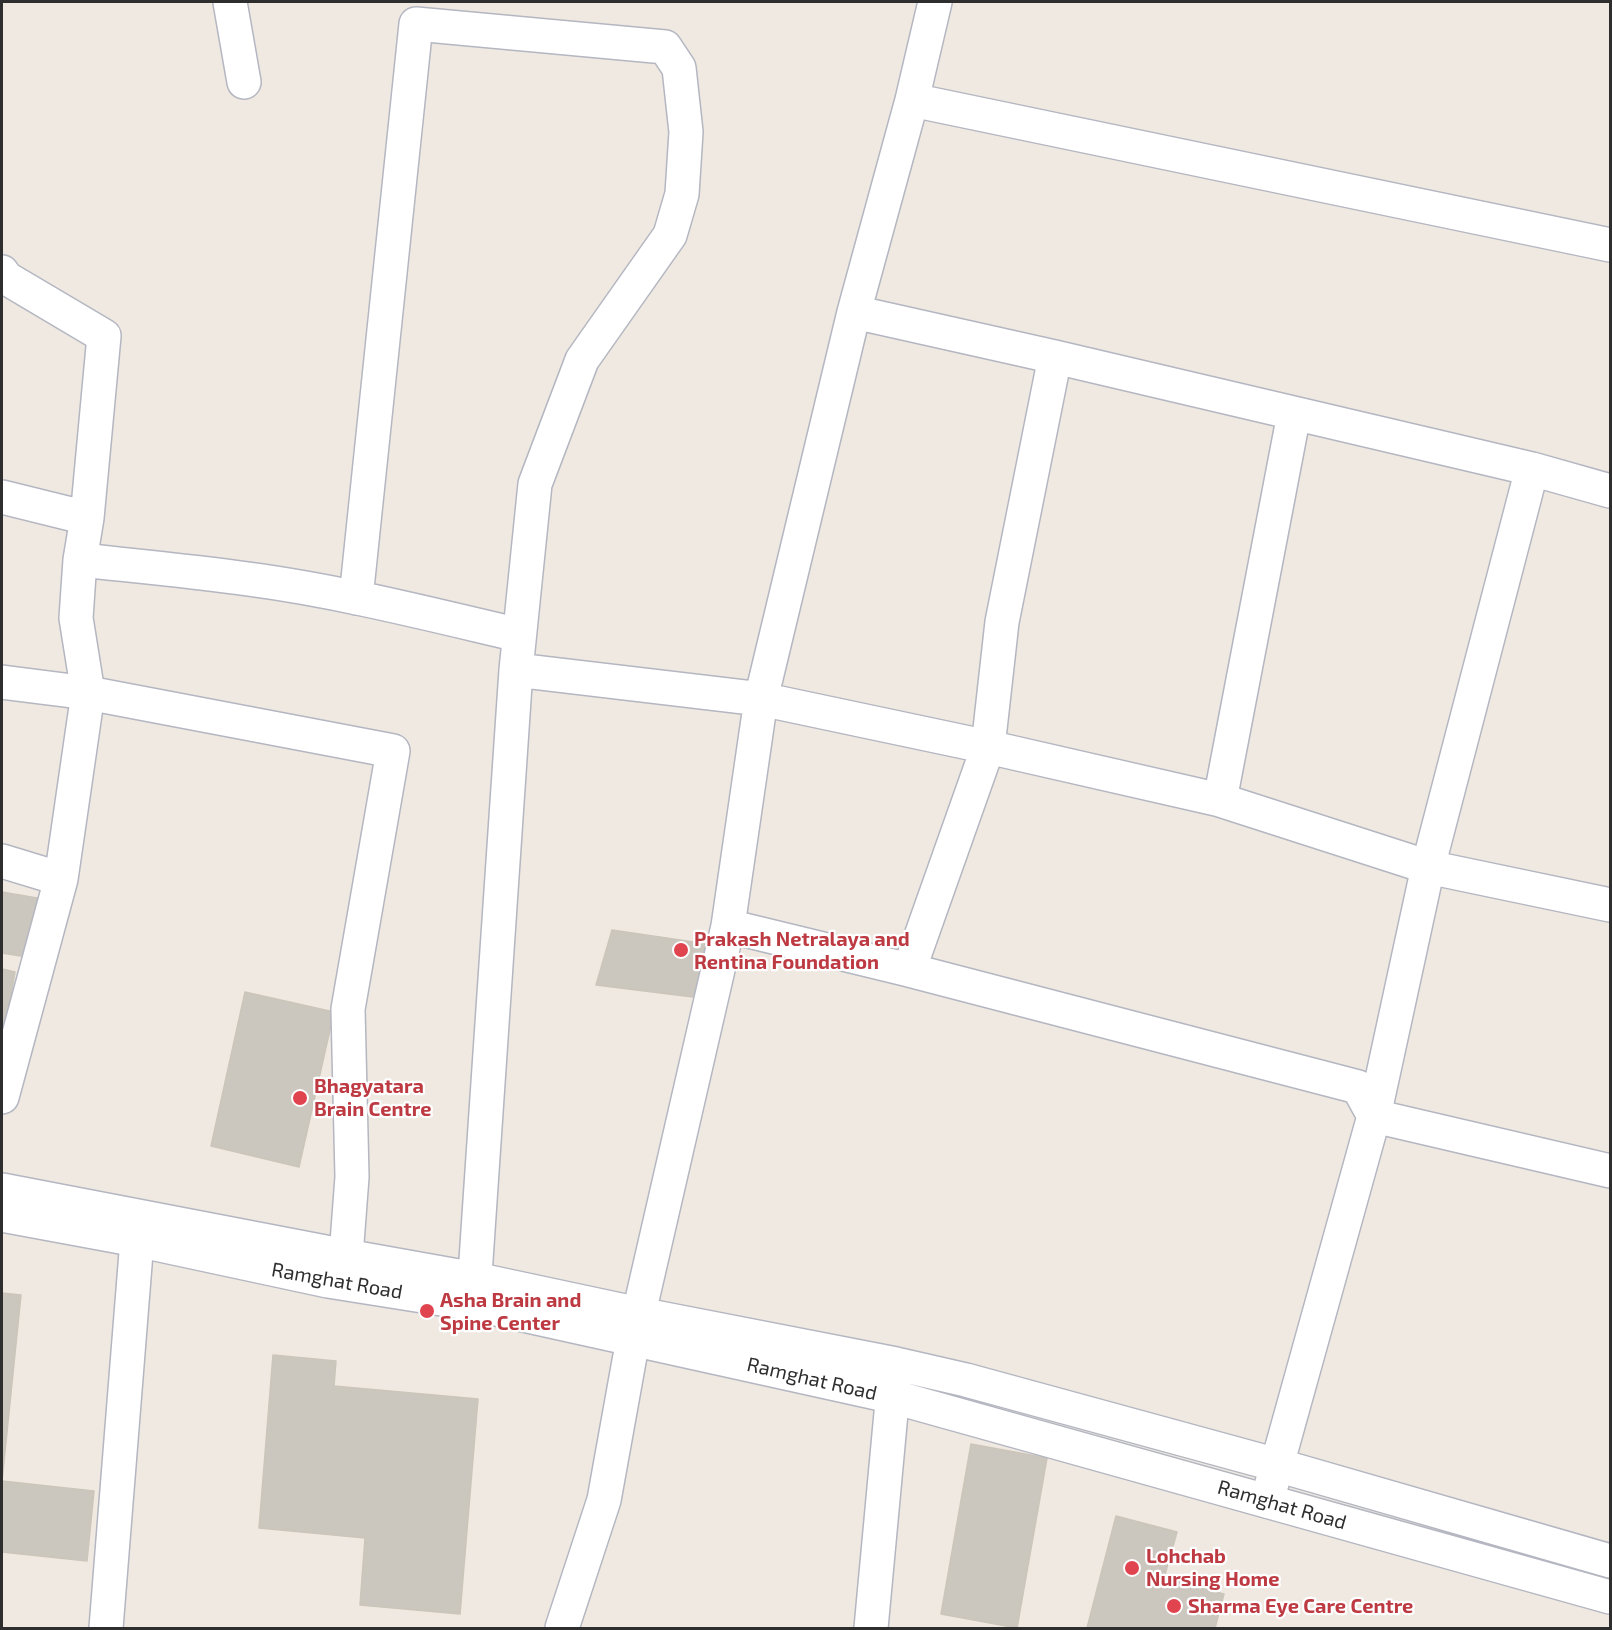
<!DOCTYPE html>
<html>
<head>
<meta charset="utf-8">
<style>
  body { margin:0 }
  #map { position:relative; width:1612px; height:1630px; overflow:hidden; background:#efe9e1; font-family:"Exo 2",sans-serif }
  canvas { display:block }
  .frame { position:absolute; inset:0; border:3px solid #2e2e2e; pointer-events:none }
</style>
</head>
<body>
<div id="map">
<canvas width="1612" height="1630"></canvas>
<div class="frame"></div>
</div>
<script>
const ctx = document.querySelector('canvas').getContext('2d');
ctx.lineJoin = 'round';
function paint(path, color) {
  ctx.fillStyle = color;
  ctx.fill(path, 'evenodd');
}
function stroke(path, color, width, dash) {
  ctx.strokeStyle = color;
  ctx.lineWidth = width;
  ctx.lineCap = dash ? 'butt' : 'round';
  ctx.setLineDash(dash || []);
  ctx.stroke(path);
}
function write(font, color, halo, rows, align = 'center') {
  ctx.font = font + ' "Exo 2",sans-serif';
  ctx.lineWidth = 4.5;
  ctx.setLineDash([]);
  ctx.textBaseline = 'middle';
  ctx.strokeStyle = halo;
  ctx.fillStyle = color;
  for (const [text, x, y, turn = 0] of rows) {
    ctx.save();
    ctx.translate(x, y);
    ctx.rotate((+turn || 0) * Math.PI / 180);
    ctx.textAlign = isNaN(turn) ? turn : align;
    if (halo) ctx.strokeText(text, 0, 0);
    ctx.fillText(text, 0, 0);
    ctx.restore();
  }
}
const building = new Path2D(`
  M2 892 43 899 33 958 2 953Z
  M612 930 714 945 701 998 596 985Z
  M2 969 15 972 2 1047Z
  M245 992 334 1012 299 1167 211 1146Z
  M2 1293 21 1295 2 1481 94 1491 87 1561 2 1552Z
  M273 1355 336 1361 334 1386 478 1399 460 1614 360 1605 365 1538 259 1528Z
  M971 1444 1047 1458 1017 1628 941 1614Z
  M1116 1516 1177 1532 1164 1578 1224 1594 1215 1628H1087Z`);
const street = new Path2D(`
  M230 2 244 82
  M912 100 1610 245
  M2 272 6 278 104 336 87 518 80 560 76 618 88 693 61 879 2 1097
  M854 312 1055 357 1532 469 1428 867 1374 1116 1267 1501
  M1055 357 1002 622 988 747 909 970 1358 1087 1374 1116 1610 1171
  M1532 469 1610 491
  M2 497 87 518
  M80 560C136 566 192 571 248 579 339 591 429 614 519 635
  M356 598 416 24 665 47 679 68 686 132 682 194 670 235 582 360 535 484 516 670 473 1304
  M516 670 761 699 988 747 1220 800 1428 867 1610 905
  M2 682 88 693 393 751 348 1009 352 1177 346 1256
  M1220 800 1294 414
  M2 861 61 879
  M728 926 909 970
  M106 1628 137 1240
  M562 1628 604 1500 633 1339 728 926 761 699 854 312 912 100 935 2
  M871 1628 895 1370`);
const secondary = new Path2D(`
  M2 1190 346 1256 475 1279 639 1314 896 1364 966 1380 1277 1465 1610 1561
  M2 1215 137 1240 328 1281 473 1304 894 1397 1610 1597`);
const markers = [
  [681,950,8,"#e0444e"],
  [300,1098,8,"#e0444e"],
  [427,1311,8,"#e0444e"],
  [1132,1568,8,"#e0444e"],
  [1174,1606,8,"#e0444e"]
];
const healthNames = [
  ["Prakash Netralaya and",694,939],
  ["Rentina Foundation",694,962],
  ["Bhagyatara",314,1086],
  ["Brain Centre",314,1109],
  ["Asha Brain and",440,1300],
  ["Spine Center",440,1323],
  ["Lohchab",1146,1556],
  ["Nursing Home",1146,1579],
  ["Sharma Eye Care Centre",1188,1606]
];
const streetNames = [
  ["Ramghat Road",337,1281,10],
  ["Ramghat Road",812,1379,13],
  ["Ramghat Road",1282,1505,16]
];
paint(building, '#cbc7bf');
stroke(building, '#cbc5ba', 1.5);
stroke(street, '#b4b7c1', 36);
stroke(secondary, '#b4b7c1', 36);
stroke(street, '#fff', 33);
stroke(secondary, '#fff', 33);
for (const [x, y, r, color] of markers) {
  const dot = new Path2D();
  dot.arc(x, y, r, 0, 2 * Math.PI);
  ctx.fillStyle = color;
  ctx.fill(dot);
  stroke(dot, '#fff', 2);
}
write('bold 20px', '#be3a42', '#fff', healthNames, 'left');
write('20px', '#2e2e2e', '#fff', streetNames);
</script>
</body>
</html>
